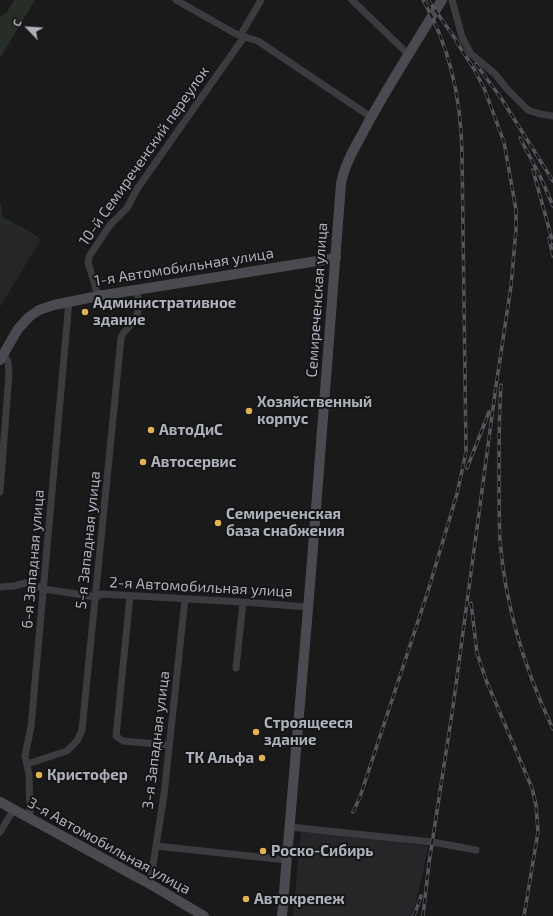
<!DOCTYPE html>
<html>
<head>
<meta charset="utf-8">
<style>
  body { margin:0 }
  #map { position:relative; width:553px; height:916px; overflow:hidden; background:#1a1a1b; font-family:"Exo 2",sans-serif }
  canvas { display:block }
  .north { position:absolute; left:8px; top:8px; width:40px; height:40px; -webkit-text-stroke:3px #151517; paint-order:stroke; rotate:295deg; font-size:11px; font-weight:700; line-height:16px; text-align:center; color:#adb1ba }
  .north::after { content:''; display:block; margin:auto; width:14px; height:18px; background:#adb1ba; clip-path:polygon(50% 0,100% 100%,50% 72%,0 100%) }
</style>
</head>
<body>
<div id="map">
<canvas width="553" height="916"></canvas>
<div class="north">С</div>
</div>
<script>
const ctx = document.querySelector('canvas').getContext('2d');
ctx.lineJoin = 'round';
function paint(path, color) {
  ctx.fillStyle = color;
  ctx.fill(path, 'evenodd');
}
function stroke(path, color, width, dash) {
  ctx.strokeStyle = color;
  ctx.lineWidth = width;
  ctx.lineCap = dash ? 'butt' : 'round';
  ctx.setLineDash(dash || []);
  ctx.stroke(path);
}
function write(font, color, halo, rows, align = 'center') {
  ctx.font = font + ' "Exo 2",sans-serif';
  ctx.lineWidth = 4;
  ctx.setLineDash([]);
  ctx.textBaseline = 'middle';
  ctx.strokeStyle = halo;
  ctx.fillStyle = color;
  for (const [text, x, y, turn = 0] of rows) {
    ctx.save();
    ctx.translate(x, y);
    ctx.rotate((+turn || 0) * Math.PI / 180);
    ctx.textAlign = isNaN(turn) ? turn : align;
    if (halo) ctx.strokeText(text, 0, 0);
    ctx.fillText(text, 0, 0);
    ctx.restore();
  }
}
const built = new Path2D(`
  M0 222 9 228 11 224 40 241 0 307Z
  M301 832 349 835 428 846 423 873 412 916H293Z`);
const green = new Path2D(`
  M14 0H35L0 58V17L7 12Z
  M0 202 2 209 1 216 35 235 39 239 40 241 11 224 9 228 0 222Z`);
const street = new Path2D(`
  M176 0 236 34 258 41 371 117
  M352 0 408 54
  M452 0 462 37 471 54 495 74 507 89 528 110 540 114 553 116
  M240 36 261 0
  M98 296 88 262 90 255 110 225 127 208 137 189 244 37
  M0 492 9 374 8 362 4 354
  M0 587 14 586 25 583 32 584 44 589 96 597 102 594 243 602 308 607
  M130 596 116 736 123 741 169 745
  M236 668 243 602
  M27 764 67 751 77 741 82 730 121 338C124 330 130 327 135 320 140 312 138 299 137 290
  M30 818 29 774 25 756 31 727 69 301
  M290 827 432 842 476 850
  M0 832 14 809
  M156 846 287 860
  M150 884 164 795 185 599`);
const secondary = new Path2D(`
  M0 360 18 329 29 317 39 310 54 305 98 296 336 258
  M0 802 150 884 204 916
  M282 916 311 573 341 184C345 161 358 143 368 123 391 81 417 41 442 0`);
const rail = new Path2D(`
  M428 0 459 44
  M476 64 501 98 553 181
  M520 138 540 176 553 206
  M533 170 553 243
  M549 238 553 256
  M501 385C499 415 499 444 499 473 499 496 499 518 500 540 505 605 525 670 553 729
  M467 468 489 412
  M471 603 477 653 486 680 532 788 536 805 538 832 524 916
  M353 812 360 797 428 591 457 494 466 452 462 153C461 99 450 47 423 0
  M414 916 421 896
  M423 916 429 863 453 707 496 386 511 286 516 230V210L504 142 484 88 474 69 456 41`);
const markers = [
  [85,312,4,"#e2b34b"],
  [249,411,4,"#e2b34b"],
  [151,430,4,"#e2b34b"],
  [143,462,4,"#e2b34b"],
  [218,523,4,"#e2b34b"],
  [256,732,4,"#e2b34b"],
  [262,758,4,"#e2b34b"],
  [39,775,4,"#e2b34b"],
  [263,851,4,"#e2b34b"],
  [246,899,4,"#e2b34b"]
];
const streetNames = [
  ["10-й Семиреченский переулок",144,156,-55],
  ["1-я Автомобильная улица",184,267,-9],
  ["Семиреченская улица",317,300,-86],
  ["5-я Западная улица",88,540,-84],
  ["6-я Западная улица",33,559,-85],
  ["2-я Автомобильная улица",201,587,3],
  ["3-я Западная улица",156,740,-83],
  ["3-я Автомобильная улица",109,846,29]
];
const poiNames = [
  ["Административное",93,303],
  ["здание",93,320],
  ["Хозяйственный",257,402],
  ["корпус",257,419],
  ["АвтоДиС",159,430],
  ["Автосервис",151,462],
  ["Семиреченская",226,514],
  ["база снабжения",226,531],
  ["Строящееся",264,723],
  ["здание",264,740],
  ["ТК Альфа",254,758,"right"],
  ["Кристофер",47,775],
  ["Роско-Сибирь",271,851],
  ["Автокрепеж",254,899]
];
paint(built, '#262628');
paint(green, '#262e27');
stroke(street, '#3b3c40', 7);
stroke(secondary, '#494b50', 10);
stroke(rail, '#54565b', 3.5);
stroke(rail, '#151517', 2, [6]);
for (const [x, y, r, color] of markers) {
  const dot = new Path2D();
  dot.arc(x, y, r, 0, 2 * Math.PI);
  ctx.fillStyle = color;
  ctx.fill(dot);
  stroke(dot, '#151517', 1.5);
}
write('15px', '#adb1ba', '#151517', streetNames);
write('bold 15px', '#adb1ba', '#151517', poiNames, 'left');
</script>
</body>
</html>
